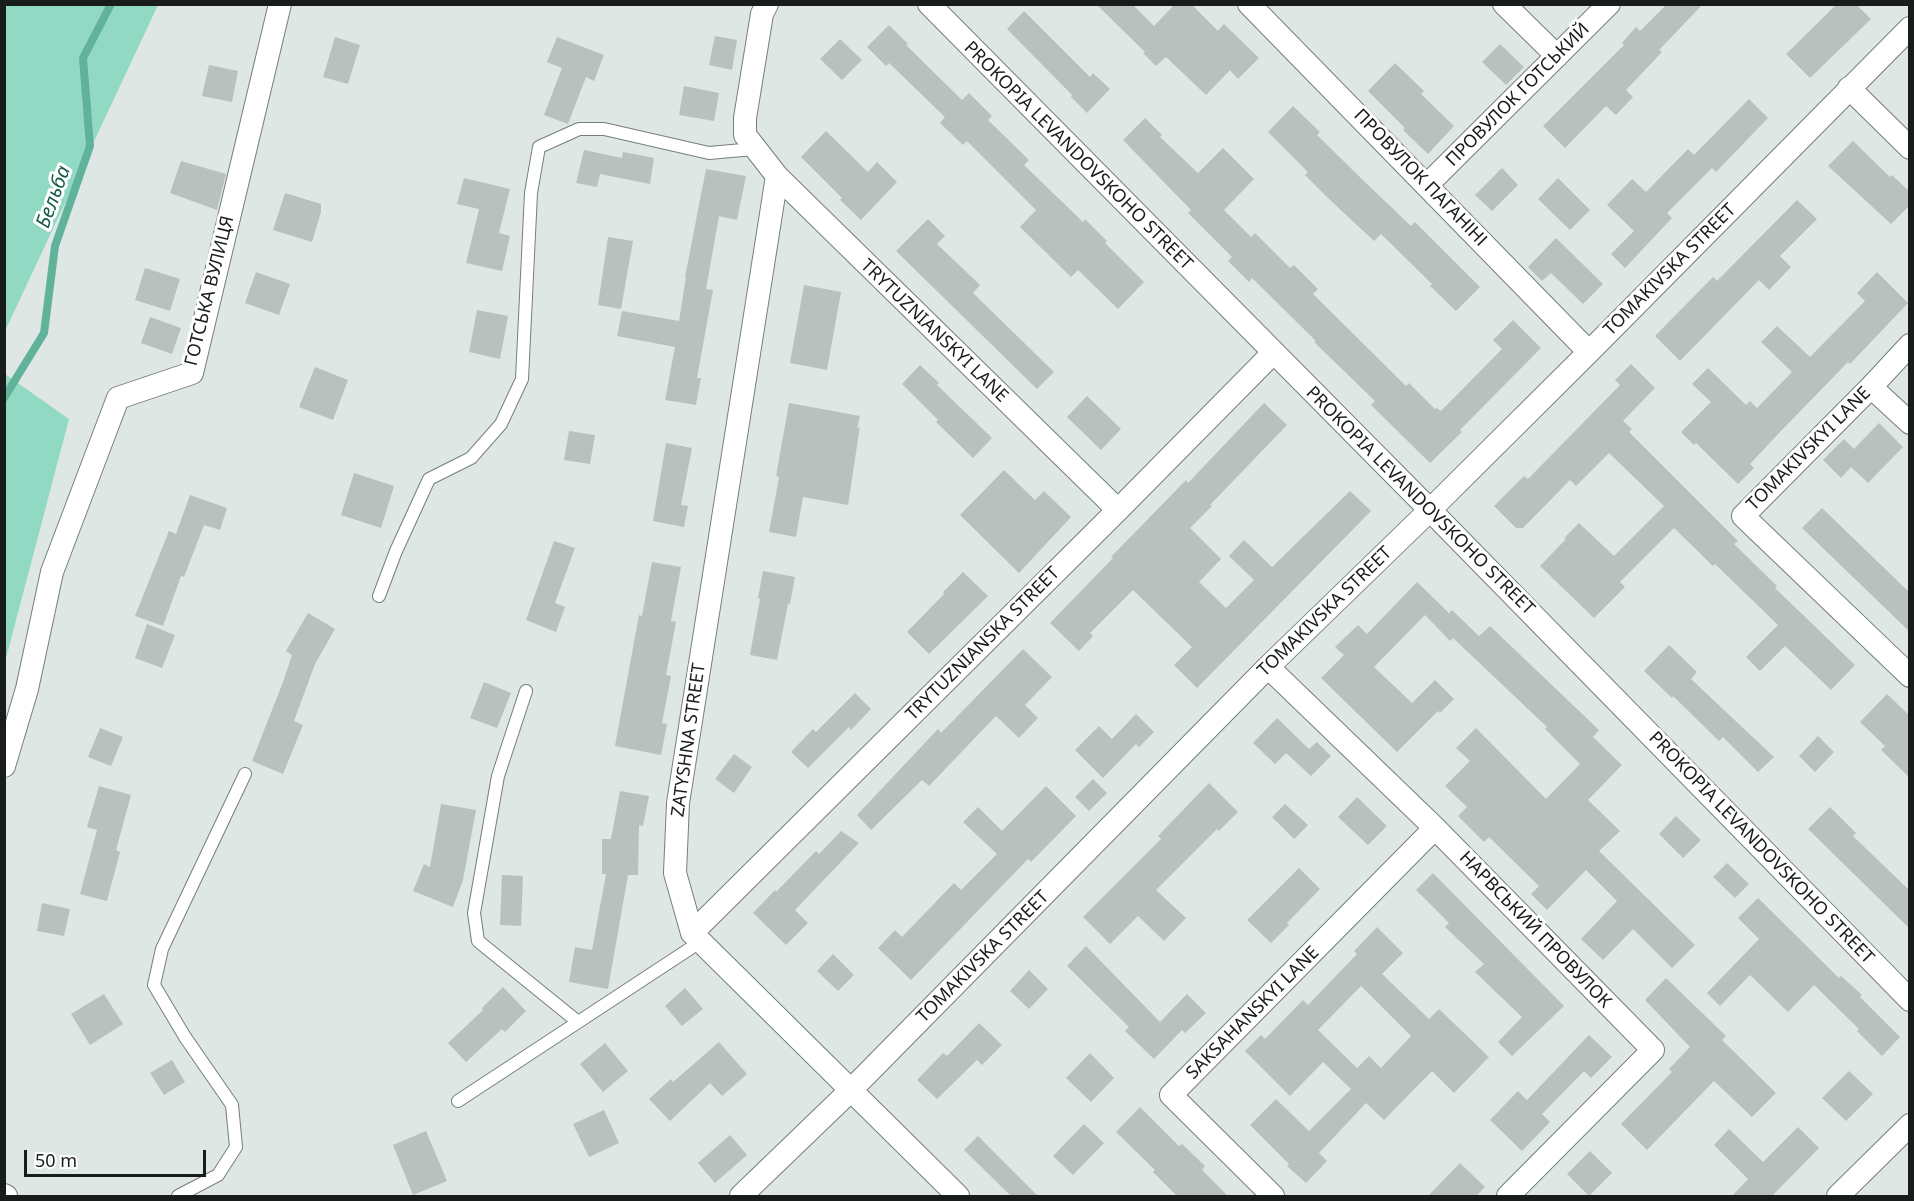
<!DOCTYPE html>
<html>
<head>
<meta charset="utf-8">
<style>
  body { margin:0 }
  #map { position:relative; width:1914px; height:1201px; overflow:hidden; background:#dee7e4; font-family:"Noto Sans",sans-serif }
  canvas { display:block }
  .frame { position:absolute; inset:0; border:6px solid #181c1a; pointer-events:none }
  .scale { position:absolute; left:24px; top:1150px; width:182px; height:27px; box-sizing:border-box; border:3px solid #181c1a; border-top:0; padding-left:8px; font-size:18px; line-height:21px; white-space:nowrap; color:#181c1a; -webkit-text-stroke:4px #fff; paint-order:stroke }
</style>
</head>
<body>
<div id="map">
<canvas width="1914" height="1201"></canvas>
<div class="frame"></div>
<div class="scale">50 m</div>
</div>
<script>
const ctx = document.querySelector('canvas').getContext('2d');
ctx.lineJoin = 'round';
function paint(path, color) {
  ctx.fillStyle = color;
  ctx.fill(path, 'evenodd');
}
function stroke(path, color, width, dash) {
  ctx.strokeStyle = color;
  ctx.lineWidth = width;
  ctx.lineCap = dash ? 'butt' : 'round';
  ctx.setLineDash(dash || []);
  ctx.stroke(path);
}
function write(font, color, halo, rows, align = 'center') {
  ctx.font = font + ' "Noto Sans",sans-serif';
  ctx.lineWidth = 6;
  ctx.setLineDash([]);
  ctx.textBaseline = 'middle';
  ctx.strokeStyle = halo;
  ctx.fillStyle = color;
  for (const [text, x, y, turn = 0] of rows) {
    ctx.save();
    ctx.translate(x, y);
    ctx.rotate((+turn || 0) * Math.PI / 180);
    ctx.textAlign = isNaN(turn) ? turn : align;
    if (halo) ctx.strokeText(text, 0, 0);
    ctx.fillText(text, 0, 0);
    ctx.restore();
  }
}
const green = new Path2D(`
  M5 4 158 5 5 331 4 5Z
  M5 374 69 419 5 662Z`);
const stream = new Path2D(`
  M4 398 44 333 55 246 90 146 83 58 111 4`);
const building = new Path2D(`
  M1096 4H1132L1154 26 1175 4H1191L1218 31 1224 24 1259 58 1238 79 1230 70 1206 95 1166 57 1156 66 1143 53 1145 52Z
  M1667 4H1703L1659 50 1662 52 1626 90 1633 97 1616 115 1606 106 1565 148 1543 126 1624 45 1622 43 1636 27 1640 31Z
  M1837 4H1856L1871 19 1810 78 1786 54Z
  M1024 11 1090 77 1093 73 1110 89 1087 113 1071 97 1072 95 1007 29Z
  M889 25 908 44 906 45 962 100 969 93 992 116 988 120 1029 160 1024 165 1083 222 1085 219 1107 241 1105 243 1144 282 1118 309 1078 270 1071 277 1020 227 1036 210 967 141 963 145 940 123 945 117 889 63 886 66 867 47Z
  M715 36 737 40 732 70 709 65Z
  M335 37 360 45 348 84 323 77Z
  M557 37 604 55 594 81 586 77 568 124 544 115 562 68 547 62Z
  M840 39 862 60 842 80 820 59Z
  M1500 44 1524 67 1506 85 1482 62Z
  M1395 63 1424 91 1421 94 1454 126 1428 154 1403 130 1405 128 1368 91Z
  M209 65 238 71 232 102 202 96Z
  M684 86 719 93 714 121 679 115Z
  M1749 99 1768 118 1716 172 1712 168 1667 213 1672 218 1625 268 1611 254 1634 231 1607 205 1632 179 1646 192 1688 149 1694 155Z
  M1293 106 1320 132 1317 135 1368 185 1411 226 1415 222 1480 287 1456 311 1430 286 1432 284 1381 234 1374 241 1328 198 1305 175 1308 172 1268 132Z
  M1145 118 1162 135 1160 137 1198 173 1223 148 1254 179 1224 210 1251 237 1255 233 1290 268 1294 265 1318 289 1313 294 1406 386 1409 383 1435 409 1437 408 1441 411 1502 349 1493 340 1513 320 1541 348 1460 430 1462 432 1430 463 1371 405 1375 401 1314 342 1316 341 1252 278 1249 282 1228 261 1232 257 1188 213 1191 210 1123 140Z
  M826 131 868 172 877 162 897 182 861 220 840 200 842 198 801 157Z
  M1853 141 1890 177 1892 175 1910 192V205L1891 224 1828 166Z
  M584 150 622 158 623 152 654 158 650 184 600 174 597 187 576 183Z
  M181 161 226 174 217 210 170 193Z
  M1502 168 1518 185 1492 211 1475 195Z
  M706 169 746 176 737 220 719 216 706 289 713 290 697 378H701L696 405 665 400 675 347 617 336 622 311 679 321 686 277H685Z
  M464 178 510 189 499 233 510 236 502 271 466 263 479 209 457 204Z
  M1558 178 1590 210 1570 230 1538 199Z
  M285 193 321 204V212L312 242 273 230Z
  M1797 200 1817 219 1780 256 1791 267 1769 290 1759 280 1680 361 1655 336 1713 277 1717 281Z
  M928 219 945 236 937 244 980 285 973 293 1054 372 1037 389 896 251Z
  M608 237 633 241 621 309 598 305Z
  M1556 238 1603 284 1583 304 1551 273 1542 281 1528 267Z
  M145 268 180 279 170 311 135 300Z
  M256 272 290 284 279 315 245 303Z
  M1877 272 1908 303 1850 364 1848 362 1780 432 1750 464 1754 468 1738 484 1696 443 1694 445 1681 432 1711 402 1692 384 1708 368 1746 405 1750 401 1757 408 1792 372 1761 342 1777 326 1810 357 1865 301 1857 293Z
  M804 285 841 292 827 370 790 363Z
  M477 310 508 316 500 359 469 352Z
  M150 317 181 328 172 354 141 343Z
  M1631 364 1655 388 1623 421 1632 429 1629 432 1738 541 1734 544 1777 586 1775 588 1855 665 1831 690 1785 646 1760 671 1746 657 1778 625 1715 564 1713 566 1674 528 1620 582 1625 587 1594 618 1540 566 1566 539 1564 538 1579 523 1614 556 1664 506 1609 453 1576 486 1570 480 1523 528H1516L1494 506 1524 476 1528 479 1620 385 1615 380Z
  M920 365 939 383 937 385 992 438 973 458 936 422 938 420 902 384Z
  M315 367 348 380 333 420 299 407Z
  M1087 396 1121 429 1101 450 1067 417Z
  M789 403 860 416 857 429 860 426 848 505 803 497 796 537 769 532 779 477 776 476Z
  M1264 403 1287 425 1210 505 1212 506 1190 528 1221 559 1199 582 1226 608 1254 580 1229 556 1244 540 1272 567 1350 491 1371 511 1197 688 1174 665 1192 647 1133 590 1090 633 1093 636 1079 651 1050 623 1113 558 1111 557 1186 480 1188 483Z
  M1879 423 1903 447 1868 483 1851 467 1841 478 1823 460 1844 439 1854 449Z
  M569 431 595 435 590 464 564 460Z
  M666 443 692 448 681 505 688 506 684 527 653 521Z
  M1004 470 1035 500 1044 491 1071 517 1019 573 960 515Z
  M354 473 394 486 381 528 341 515Z
  M190 495 227 508 220 530 204 525 184 577 181 576 163 626 135 616 169 531 176 534Z
  M1822 508 1910 593V632L1802 528Z
  M554 541 575 548 555 603 565 607 556 632 526 620Z
  M652 562 681 567 671 621 676 622 666 675 671 676 662 723 667 724 661 755 615 746 639 615 642 616Z
  M763 571 795 577 790 604H788L777 660 750 655 760 599 758 598Z
  M963 572 988 596 929 654 907 632 944 594 943 592Z
  M1417 582 1449 613 1452 610 1479 636 1490 626 1599 730 1593 737 1622 765 1588 800 1620 831 1599 851 1695 945 1672 968 1633 929 1603 960 1581 939 1617 901 1586 870 1547 910 1531 894 1539 886 1489 837 1484 842 1458 816 1467 807 1445 786 1470 761 1456 748 1476 728 1546 799 1580 764 1545 729 1547 727 1453 638 1450 641 1425 615 1374 667 1412 703 1435 680 1454 699 1440 713 1438 711 1397 752 1321 678 1344 655 1335 647 1358 625 1367 634Z
  M308 613 335 629 315 664 294 721 303 725 283 774 252 761 283 682 292 655 286 651Z
  M147 624 175 635 162 668 135 658Z
  M1669 645 1697 672 1691 679 1774 757 1758 772 1723 737 1719 741 1673 696 1672 698 1644 671Z
  M1023 649 1052 677 1025 705 1038 718 1019 738 996 716 929 786 922 780 871 830 857 815 938 729 941 733Z
  M484 682 511 693 497 728 470 718Z
  M855 693 871 709 851 730 849 727 808 768 791 752 813 729 816 732Z
  M1887 694 1910 716V778L1881 750 1885 746 1860 722Z
  M1136 714 1154 732 1139 747 1136 744 1103 778 1075 750 1099 726 1112 739Z
  M1277 718 1309 749 1317 742 1331 756 1311 776 1286 753 1275 764 1253 743Z
  M100 728 123 737 111 766 88 757Z
  M1818 736 1834 752 1815 772 1799 756Z
  M734 754 752 767 734 793 715 779Z
  M1093 779 1107 793 1089 811 1075 797Z
  M1209 783 1238 812 1219 831 1217 829 1156 890 1186 918 1164 941 1138 916 1110 944 1083 917 1161 839 1158 836Z
  M99 786 131 795 116 850 120 852 107 901 80 894 97 830 87 827Z
  M1046 786 1076 816 1031 862 1028 859 911 980 878 948 895 930 902 937 954 883 961 890 997 854 963 822 978 807 1002 831Z
  M620 791 649 796 643 826 639 825 638 875H628L608 989 569 982 575 947 592 950 606 874H602V839H611Z
  M1357 797 1387 826 1368 845 1338 817Z
  M441 804 476 810 463 880 453 907 413 891 424 864 430 867Z
  M1285 804 1308 825 1294 839 1272 817Z
  M1830 807 1856 833 1853 836 1910 891V929L1808 829Z
  M1676 816 1701 840 1683 858 1659 834Z
  M841 831 859 843 795 910 808 923 786 945 753 913 775 890 776 892 816 851 819 854Z
  M1727 863 1749 884 1735 898 1713 877Z
  M1299 868 1320 889 1287 923 1289 925 1271 943 1247 920Z
  M1433 873 1564 1006 1512 1056 1498 1042 1522 1017 1475 972 1484 964 1445 927 1449 923 1416 890Z
  M502 875 523 876 521 926 500 925Z
  M1758 898 1839 978 1841 976 1862 995 1860 997 1900 1037 1882 1056 1857 1031 1859 1029 1814 985 1788 1012 1750 975 1720 1006 1707 993 1759 939 1738 918Z
  M42 903 70 909 64 936 37 931Z
  M1377 927 1403 953 1382 974 1429 1019 1439 1009 1489 1057 1454 1093 1432 1071 1384 1120 1366 1103 1319 1153 1327 1161 1306 1183 1287 1166 1289 1164 1250 1125 1276 1099 1309 1131 1351 1089 1323 1062 1290 1096 1245 1051 1261 1035 1265 1039 1303 1000 1308 1005 1357 954 1354 951ZM1361 986 1411 1036 1381 1068 1369 1056 1357 1068 1318 1030Z
  M1086 946 1160 1022 1187 994 1206 1013 1185 1033 1182 1030 1154 1059 1125 1031 1129 1027 1067 966Z
  M833 954 854 975 838 991 817 971Z
  M1029 970 1048 989 1029 1009 1010 991Z
  M1666 978 1726 1036 1722 1040 1776 1093 1752 1117 1714 1081 1647 1150 1621 1124 1672 1072 1669 1069 1690 1047 1645 1000Z
  M503 987 526 1011 505 1032 502 1029 466 1062 448 1043 483 1010 482 1008Z
  M685 988 703 1009 682 1026 665 1006Z
  M104 994 123 1024 90 1045 71 1014Z
  M979 1023 1002 1045 982 1065 977 1060 937 1099 917 1080 943 1053 947 1056Z
  M1589 1035 1612 1057 1591 1078 1584 1071 1542 1114 1550 1122 1522 1151 1490 1120 1518 1091 1527 1100Z
  M719 1042 747 1074 722 1096 710 1083 670 1121 649 1099 671 1079 673 1082Z
  M605 1043 628 1071 603 1092 580 1064Z
  M1090 1053 1114 1078 1091 1102 1066 1078Z
  M172 1060 185 1082 164 1095 150 1073Z
  M1849 1071 1873 1094 1846 1121 1822 1098Z
  M1140 1107 1179 1146 1182 1144 1205 1166 1202 1170 1229 1197H1178L1153 1172 1155 1170 1116 1132Z
  M604 1110 619 1143 589 1157 573 1124Z
  M1084 1124 1104 1143 1073 1175 1053 1156Z
  M1798 1127 1819 1148 1771 1197H1731L1748 1179 1714 1145 1729 1129 1763 1162Z
  M426 1131 447 1181 413 1195 393 1145Z
  M730 1135 747 1155 715 1183 698 1163Z
  M978 1136 1039 1197H1012L964 1150Z
  M1590 1151 1612 1173 1589 1196 1567 1174Z
  M1460 1163 1485 1187 1475 1197H1427Z`);
const lane = new Path2D(`
  M379 596 396 551 429 479 471 458 501 424 522 379 531 193 539 147 579 129H604L709 153 754 149
  M526 691 498 776 474 913 478 941 578 1022
  M458 1101 700 942
  M178 1196 218 1175 236 1147 232 1105 185 1037 154 985 162 949 245 774`);
const street = new Path2D(`
  M767 4 762 14 745 118V135L777 176 1118 510
  M929 4 1430 510 1910 1000
  M1249 4 1589 352
  M1504 4 1557 56
  M1849 88 1910 148
  M777 176 678 803 675 873 692 933 958 1196
  M1427 185 1609 4
  M1910 345 1871 387 1743 516 1910 676
  M1871 387 1910 423
  M1268 667 1435 828 1653 1050 1508 1196
  M4 766 27 689 52 572 118 398 192 373 280 4
  M692 933 1118 510 1273 353
  M4 1195 6 1196
  M741 1196 850 1091 1268 667 1430 510 1589 352 1910 28
  M1273 1196 1171 1095 1435 828
  M1838 1196 1910 1125`);
const streetNames = [
  ["ПРОВУЛОК ГОТСЬКИЙ",1518,95,-45],
  ["PROKOPIA LEVANDOVSKOHO STREET",1078,156,45],
  ["ПРОВУЛОК ПАГАНІНІ",1420,178,46],
  ["TOMAKIVSKA STREET",1670,270,-45],
  ["ГОТСЬКА ВУЛИЦЯ",210,291,-76],
  ["TRYTUZNIANSKYI LANE",934,331,44],
  ["TOMAKIVSKYI LANE",1809,449,-45],
  ["PROKOPIA LEVANDOVSKOHO STREET",1420,501,45],
  ["TOMAKIVSKA STREET",1325,612,-44],
  ["TRYTUZNIANSKA STREET",983,644,-45],
  ["ZATYSHNA STREET",689,740,-82],
  ["PROKOPIA LEVANDOVSKOHO STREET",1761,848,46],
  ["НАРВСЬКИЙ ПРОВУЛОК",1535,930,46],
  ["TOMAKIVSKA STREET",983,957,-45],
  ["SAKSAHANSKYI LANE",1253,1013,-45]
];
const waterNames = [
  ["Бельба",54,197,-70]
];
paint(green, '#92d9c4');
stroke(stream, '#61b29b', 8);
paint(building, '#b8c1be');
stroke(lane, '#757e7b', 14);
stroke(street, '#757e7b', 24);
stroke(lane, '#fff', 12);
stroke(street, '#fff', 22);
write('18px', '#181c1a', '#fff', streetNames);
write('italic 20px', '#185a4a', '#fff', waterNames);
</script>
</body>
</html>
